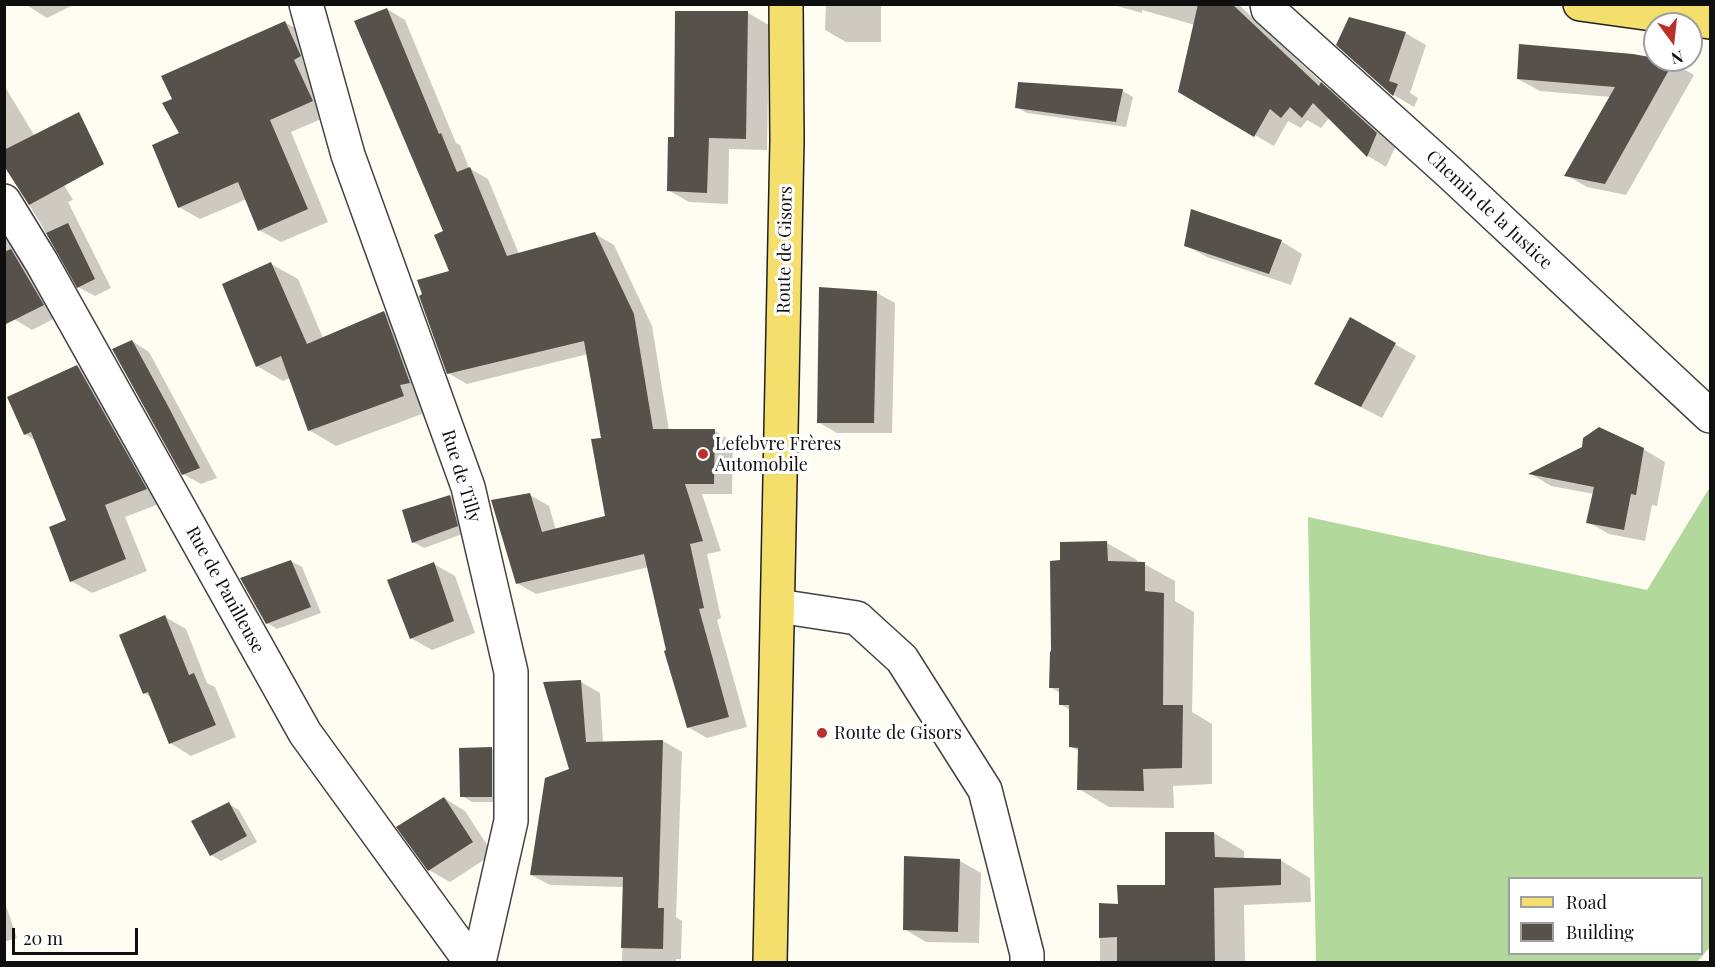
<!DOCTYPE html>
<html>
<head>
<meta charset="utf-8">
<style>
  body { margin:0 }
  #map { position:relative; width:1715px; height:967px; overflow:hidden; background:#fffdf2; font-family:"Playfair Display",serif }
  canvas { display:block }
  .frame { position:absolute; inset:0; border:6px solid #0f0f0f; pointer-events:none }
  .legend { position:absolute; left:1508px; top:877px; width:195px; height:78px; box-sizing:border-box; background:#fff; border:2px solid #9f9f9f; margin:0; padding:8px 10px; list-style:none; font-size:18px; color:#0f0f0f }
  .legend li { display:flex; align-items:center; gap:12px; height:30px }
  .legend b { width:30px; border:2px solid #9f9f9f }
  .north { position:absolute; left:1643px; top:12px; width:60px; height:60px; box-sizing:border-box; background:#fff; border:2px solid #9f9f9f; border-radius:50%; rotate:165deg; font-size:16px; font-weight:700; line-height:24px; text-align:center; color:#0f0f0f }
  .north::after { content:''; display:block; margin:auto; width:21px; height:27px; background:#bb302b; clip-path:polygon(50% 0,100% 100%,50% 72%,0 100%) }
  .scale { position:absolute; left:12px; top:928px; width:126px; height:27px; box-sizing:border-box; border:3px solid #0f0f0f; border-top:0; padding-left:8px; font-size:18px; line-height:21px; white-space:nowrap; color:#0f0f0f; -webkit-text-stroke:4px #fff; paint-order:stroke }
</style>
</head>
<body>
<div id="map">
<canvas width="1715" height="967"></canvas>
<div class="frame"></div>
<ul class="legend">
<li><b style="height:8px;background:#f4de6c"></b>Road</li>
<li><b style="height:16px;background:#57514c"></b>Building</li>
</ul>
<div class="north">N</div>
<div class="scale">20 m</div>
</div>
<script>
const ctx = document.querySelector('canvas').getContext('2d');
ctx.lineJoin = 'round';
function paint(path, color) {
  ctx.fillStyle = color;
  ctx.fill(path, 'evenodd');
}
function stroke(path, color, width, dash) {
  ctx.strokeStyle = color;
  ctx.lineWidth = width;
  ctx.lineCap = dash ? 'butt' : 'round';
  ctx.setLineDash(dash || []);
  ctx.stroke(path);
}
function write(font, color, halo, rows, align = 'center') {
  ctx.font = font + ' "Playfair Display",serif';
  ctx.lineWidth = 6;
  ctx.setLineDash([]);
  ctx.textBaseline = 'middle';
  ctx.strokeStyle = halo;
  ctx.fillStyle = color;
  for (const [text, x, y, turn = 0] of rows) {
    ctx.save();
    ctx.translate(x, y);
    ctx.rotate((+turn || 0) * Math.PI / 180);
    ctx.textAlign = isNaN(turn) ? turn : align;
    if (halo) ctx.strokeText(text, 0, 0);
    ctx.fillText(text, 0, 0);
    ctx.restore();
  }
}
const forest = new Path2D(`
  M1710 487V947L1697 962H1316L1308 517 1647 590ZM1510 878H1702V954H1510Z`);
const shadow = new Path2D(`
  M25 4H75L47 18Z
  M826 4H881V42H846L825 30Z
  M1110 4H1238L1326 87 1340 95 1396 145 1386 167 1368 156 1329 118 1321 128 1307 120 1301 128 1288 121 1274 146 1180 92 1195 25 1142 10V13Z
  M387 9 405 20 456 143 460 145 469 168 488 179 519 254 595 234 614 245 652 326 669 431H715L733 442 732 494H702L721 551 707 554 721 618 717 620 747 727 707 738 688 727 649 567 536 594 517 583 530 495 549 506 556 530 607 518 603 439 588 354 467 384 448 373 451 272 445 232Z
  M748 13 769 25 767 150 729 149 728 204 689 202 668 190Z
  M284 22 306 34 333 114 291 132 328 222 281 242 259 230 247 199 200 219 179 207 181 134Z
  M1405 33 1426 45 1410 93 1418 98 1414 107 1394 95 1338 45Z
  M1655 59 1673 63 1694 75 1626 195 1587 187 1566 175 1611 97 1540 91 1518 79Z
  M1019 83 1123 91 1133 97 1126 127 1027 113 1016 107Z
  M4 85 73 200 68 202 111 288 95 296 78 287 4 162Z
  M4 221 61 315 32 330 14 319 4 301Z
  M1281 241 1302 254 1291 285 1207 257 1186 245Z
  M271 264 298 279 323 338 384 312 410 327 430 411 336 446 309 430 290 378 283 381 257 366Z
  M877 293 895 303 892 433H837L818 422Z
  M1350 319 1416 356 1382 418 1337 395Z
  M132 341 149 352 217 478 201 484 183 474Z
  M77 366 99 379 167 501 125 517 147 571 92 593 71 581 68 521 36 441 25 434Z
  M1643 449 1665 462 1657 506 1652 505 1645 541 1609 534 1588 522 1594 494 1551 486 1531 474Z
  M450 496 460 502 468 532 424 548 413 542Z
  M1107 543 1137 560V564H1144L1175 581V601L1194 612 1192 712 1212 724V784L1173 786 1174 808 1109 807 1079 789V751L1070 746V710L1060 704V693L1050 687 1062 562Z
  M291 561 302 567 321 613 277 629 267 623Z
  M434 564 455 576 475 633 432 650 411 638Z
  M165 617 186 629 207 683 215 687 236 737 191 756 170 743 152 698 144 693Z
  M581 682 600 693 603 743 663 741 682 752 676 917 682 921 681 959H676V962H622L624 887 550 885 531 875 571 770Z
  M492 749 502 755V802H472L462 796Z
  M444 798 465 811 493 854 450 882 429 870Z
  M229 804 239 810 257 842 221 861 211 855Z
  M1214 833 1244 851V860H1280L1310 878 1311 902 1244 905 1245 962H1100V905H1119L1166 887Z
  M960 861 981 873 979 943 926 942 904 929Z
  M4 900 17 938 4 942Z`);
const building = new Path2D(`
  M1198 4H1232L1319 86 1321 82 1377 133 1367 157 1313 103 1302 118 1290 107 1281 118 1270 109 1254 137 1178 92Z
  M387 8 439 134 441 133 457 172 470 167 507 256 595 232 634 314 653 429H715L714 484H685L703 541 690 544 704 608 699 609 729 717 687 728 664 651 666 650 644 554 516 584 491 500 530 493 542 532 605 516 591 439 601 438 584 341 447 374 419 296 422 294 417 280 449 271 434 235 443 231 354 21Z
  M675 11H748L746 139 709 138 707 193 667 191 668 137H674Z
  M1349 17 1406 32 1389 81 1398 84 1393 96 1336 45Z
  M285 21 301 56 294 60 313 101 270 120 308 209 258 231 238 182 178 208 152 145 179 133 162 103 172 99 161 76Z
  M1519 44 1633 54 1655 58V60L1674 61 1605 184 1564 176 1615 87 1517 79Z
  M1018 82 1123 89 1116 122 1015 108Z
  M79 112 104 164 29 205 4 166V150Z
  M1191 209 1282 240 1269 274 1184 246Z
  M68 223 95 279 77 288 46 233Z
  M11 249 44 305 4 325V252Z
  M271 262 307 344 384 311 410 383 400 385 404 396 308 431 281 356 256 367 222 284Z
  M819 287 877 291 874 423H817Z
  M1350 317 1396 343 1361 407 1314 384Z
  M132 340 168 406 200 468 182 475 112 349Z
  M77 365 147 489 105 505 126 559 70 582 49 527 66 520 31 432 24 435 7 397Z
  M1599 427 1644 448 1636 495 1631 494 1624 530 1586 523 1594 487 1528 474 1582 447 1583 438Z
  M450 495 458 526 412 543 402 510Z
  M1107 541 1108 561 1145 562V591L1164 593 1163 705H1183L1182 768 1143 769 1144 791 1077 790 1078 748 1069 747V705H1059V688H1049L1050 652 1051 651 1050 561 1060 560V542Z
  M291 560 311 607 266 624 240 578Z
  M434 562 454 621 410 639 387 580Z
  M165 615 189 675 194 673 216 725 169 744 148 692 143 694 119 635Z
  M581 680 586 742 663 740 658 908H664L663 949 621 948 623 877 530 875 545 778 569 769 543 682Z
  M492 747V797H460L459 748Z
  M444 797 473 842 428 871 396 827Z
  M229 802 247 836 210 856 191 821Z
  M1165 832H1214L1215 857 1281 859V885L1214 888 1215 963H1117V937L1099 938V903L1118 904 1117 885H1165Z
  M904 856 960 859 958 932 903 930Z`);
const minor = new Path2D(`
  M306 4 348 155 468 487 511 672V821L479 962
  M1267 4 1268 9 1450 173 1710 416
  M4 201 42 263 305 733 471 962
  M778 606 857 618 902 659 985 790 1027 954V962`);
const major = new Path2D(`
  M1580 4 1710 22
  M770 962 787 141 786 4`);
const markers = [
  [703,454,6,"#bb302b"],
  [822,733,6,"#bb302b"]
];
const streetNames = [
  ["Chemin de la Justice",1489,210,43],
  ["Route de Gisors",785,250,-89],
  ["Rue de Tilly",461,476,73],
  ["Rue de Panilleuse",225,590,61]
];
const poiNames = [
  ["Lefebvre Frères",715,444],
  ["Automobile",715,465],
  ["Route de Gisors",834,733]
];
paint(forest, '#b2d99b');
paint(shadow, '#0003');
paint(building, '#57514c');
stroke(minor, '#424242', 36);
stroke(major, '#202020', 36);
stroke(minor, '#fff', 33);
stroke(major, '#f4de6c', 33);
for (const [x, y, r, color] of markers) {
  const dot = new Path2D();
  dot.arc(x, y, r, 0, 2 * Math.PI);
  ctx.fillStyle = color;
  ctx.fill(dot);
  stroke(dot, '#fff', 2);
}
write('18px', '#0f0f0f', '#fff', streetNames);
write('18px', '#0f0f0f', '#fff', poiNames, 'left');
</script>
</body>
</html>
